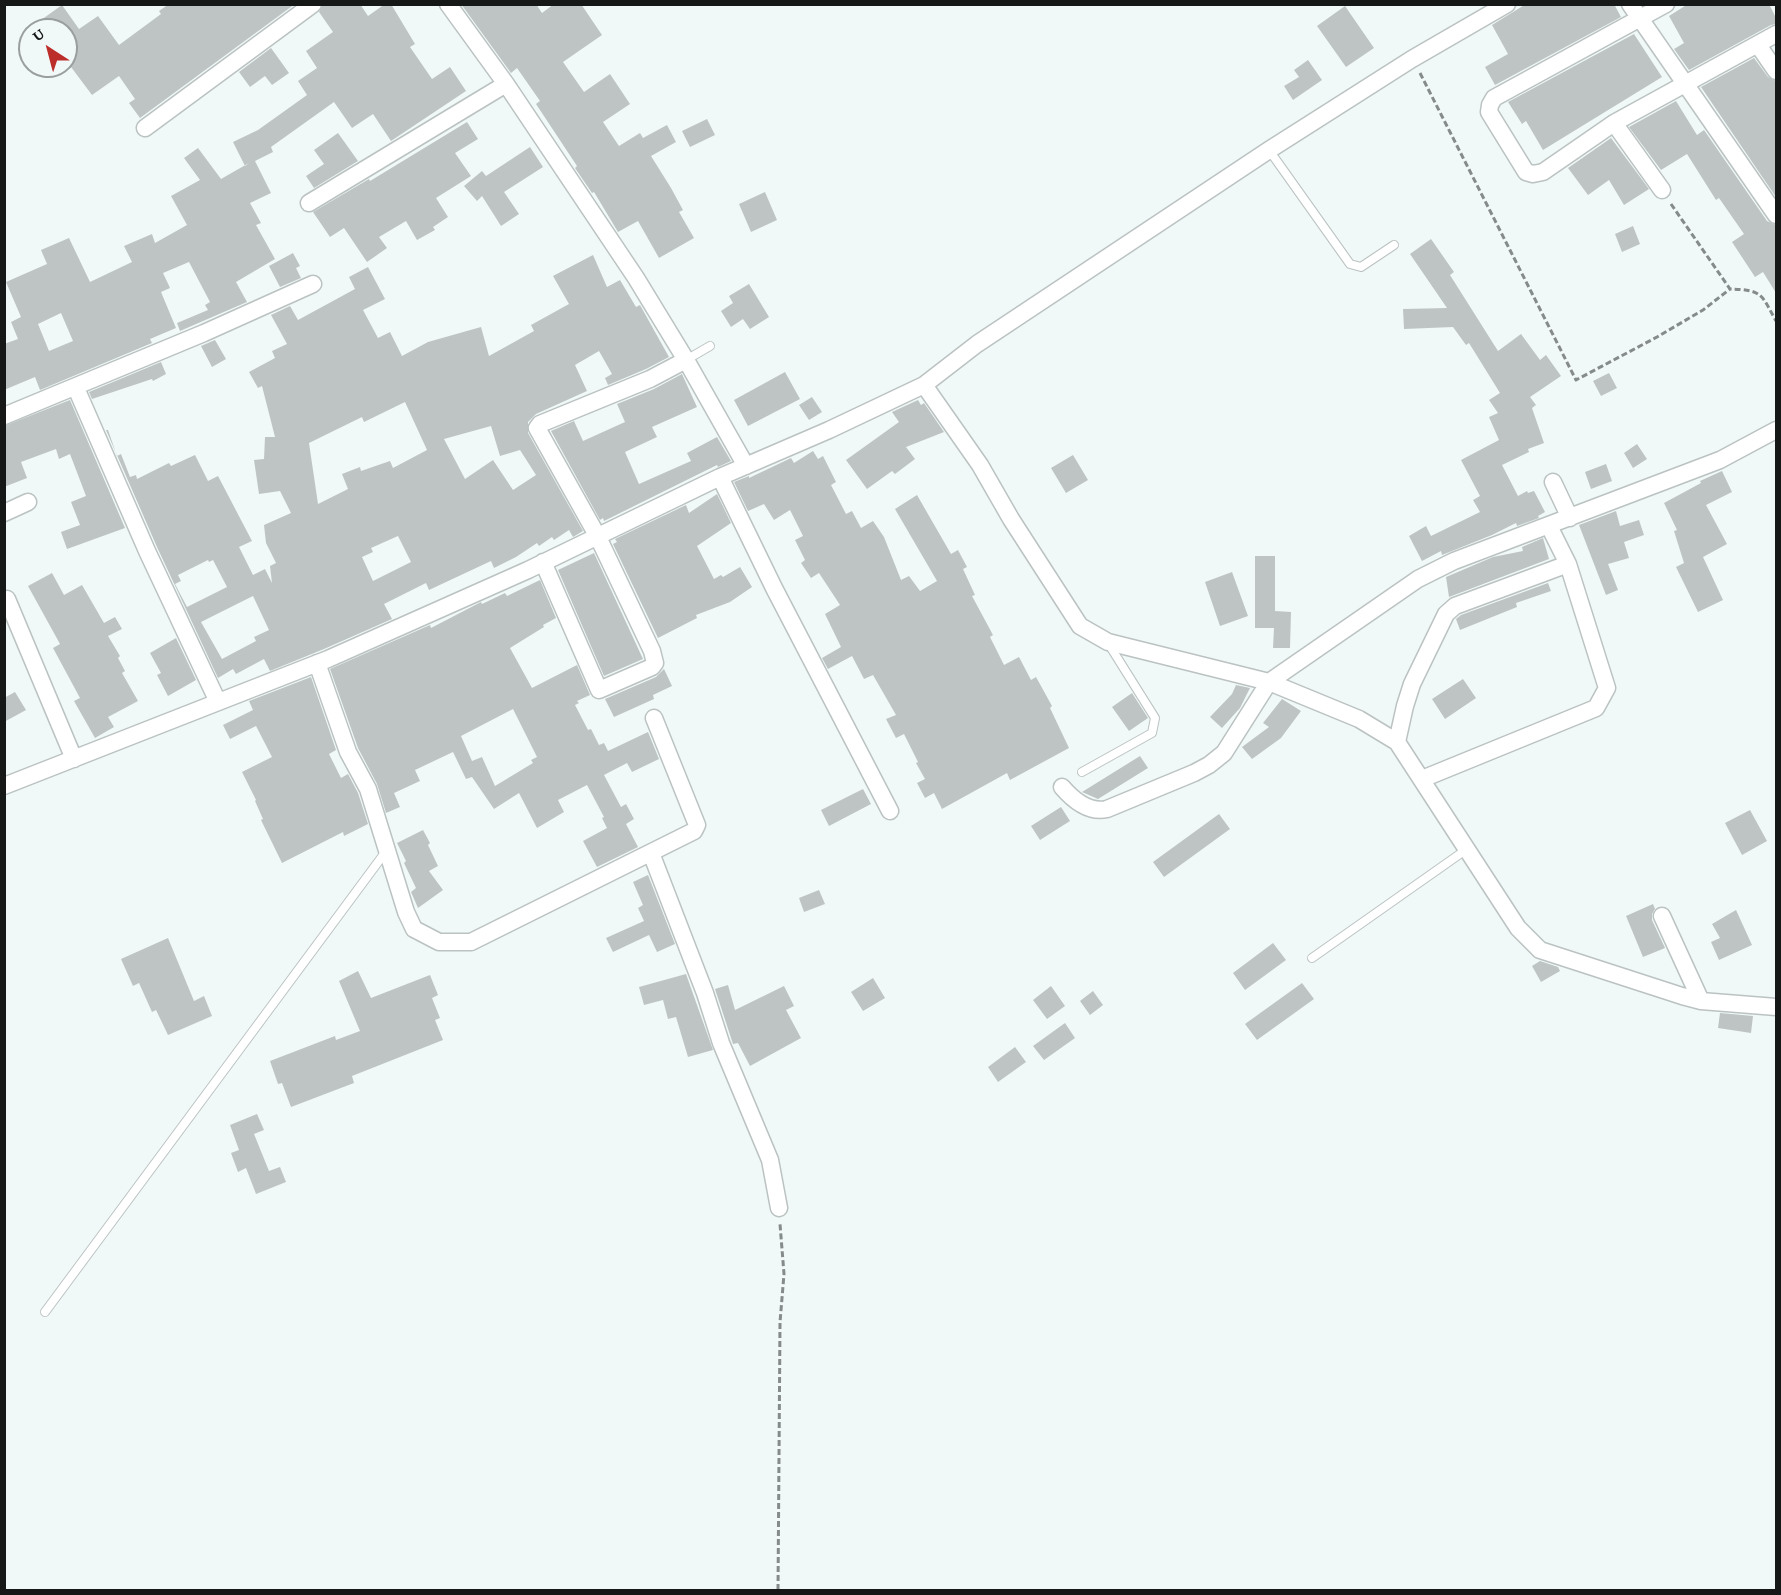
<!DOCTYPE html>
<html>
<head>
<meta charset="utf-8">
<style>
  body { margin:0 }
  #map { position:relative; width:1781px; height:1595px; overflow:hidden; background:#f1f8f8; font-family:"Crimson Pro",serif }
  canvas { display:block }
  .frame { position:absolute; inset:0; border:6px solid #161818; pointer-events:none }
  .north { position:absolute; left:18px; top:18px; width:60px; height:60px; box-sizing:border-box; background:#f1f8f8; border:2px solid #999e9e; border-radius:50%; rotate:324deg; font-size:16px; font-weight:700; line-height:24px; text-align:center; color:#161818 }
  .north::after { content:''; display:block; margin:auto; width:21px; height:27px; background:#bc2e2a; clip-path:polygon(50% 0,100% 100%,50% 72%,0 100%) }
</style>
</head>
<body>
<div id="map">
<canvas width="1781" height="1595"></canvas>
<div class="frame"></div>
<div class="north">U</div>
</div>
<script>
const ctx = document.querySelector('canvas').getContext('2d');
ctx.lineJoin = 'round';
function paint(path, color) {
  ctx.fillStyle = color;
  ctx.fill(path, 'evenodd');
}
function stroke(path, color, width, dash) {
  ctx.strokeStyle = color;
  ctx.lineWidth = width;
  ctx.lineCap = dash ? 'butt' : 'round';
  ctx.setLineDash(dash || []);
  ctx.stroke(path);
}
const building = new Path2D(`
  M169 4H295L140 118 129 103 135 99 119 76 92 95 71 67 66 71V30H27L62 5 79 29 98 16 119 45 161 14 159 11Z
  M323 4H360L368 16 385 4H391L415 44 410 47 432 79 450 67 466 91 391 141 373 114 352 128 334 102 271 147 273 152 255 161 271 193 250 203 261 223 256 225 275 259 236 282 247 302 180 331 177 323 208 310 205 305 210 302 189 262 163 273 170 288 161 292 176 328 150 339 152 343 40 390 35 377 4 390V344L18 339 11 322 21 317 6 282 47 264 41 250 69 238 90 282 132 262 124 246 152 234 155 243 187 225 171 196 200 180 184 158 198 148 221 179 249 163 245 166 233 142 258 130 307 95 298 81 317 68 306 51 333 32 319 12ZM61 313 73 341 49 351 38 324Z
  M461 4H536L542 13 554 4H581L602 35 563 62 584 92 610 74 630 104 603 122 619 146 640 133 643 138 667 125 676 142 651 156 671 188 683 210 679 212 694 238 659 258 638 221 618 232 594 192 592 193 575 168 577 166 536 104 540 101 517 68 511 73Z
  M1526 4H1614L1621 17 1495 85 1485 67 1508 54 1492 25Z
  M1688 4H1769L1776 18V24L1771 25 1689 70 1674 49 1684 43 1669 16Z
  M1345 6 1374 48 1346 67 1317 26Z
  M1634 34 1662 77 1543 150 1526 121 1522 124 1508 102Z
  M271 48 289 73 272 85 265 76 250 87 239 72Z
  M1754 58 1768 77 1776 81V197L1701 87Z
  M1308 60 1322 80 1293 100 1284 86 1299 77 1294 70Z
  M1676 101 1697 135 1704 130 1767 221 1776 225V293L1763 272 1755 277 1732 242 1744 234 1719 198 1716 200 1687 154 1661 170 1629 127Z
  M707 119 715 135 690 147 682 131Z
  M467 122 478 139 455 153 471 176 436 198 448 217 433 227 435 230 417 240 406 221 379 237 387 248 367 262 344 228 330 237 313 212 369 179 370 181Z
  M338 133 358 161 314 188 306 176 324 164 314 150Z
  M1611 138 1649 189 1624 205 1609 180 1588 195 1568 168Z
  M530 147 543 167 504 192 519 214 501 226 482 196 477 201 464 186 482 171 486 176Z
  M765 192 777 220 751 232 739 204Z
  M1633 226 1640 244 1622 252 1615 234Z
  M1431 239 1454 272 1450 275 1498 351 1521 334 1540 360 1546 355 1561 376 1530 397 1536 405 1532 408 1544 443 1528 449 1529 452 1502 465 1518 496 1527 491 1528 493 1534 491 1545 512 1538 516 1539 518 1517 526 1516 523 1492 535 1442 555 1441 551 1422 561 1409 536 1426 526 1431 536 1480 512 1473 500 1480 496 1461 460 1499 440 1489 417 1498 413 1489 400 1500 393 1469 343 1466 345 1453 327 1404 329 1403 309 1447 308 1410 254Z
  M293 253 300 266 296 268 301 278 280 287 269 266Z
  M593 255 607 287 620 280 636 307 640 305 669 357 646 369 608 385 605 378 612 374 599 351 575 365 587 391 536 414 528 422V433L583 531 573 537 569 530 554 540 552 537 539 546 537 543 516 557 494 568 491 561 429 590 426 583 384 604 392 619 324 649 270 671 264 659 236 674 233 669 218 678 157 547 106 430H108L117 456 121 454 130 477 136 475 137 479 169 463 171 466 195 455 208 481 218 476 252 541 239 547 253 575 265 569 272 583 270 566 276 563 266 543 264 525 291 513 280 491 259 494 254 460 264 459 265 437H275L262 386 258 388 249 372 275 358 272 351 287 344 271 315 290 306 298 320 355 289 349 277 368 267 385 299 363 310 378 338 390 332 402 356 428 342 481 327 489 356 534 331 531 325 569 304 553 276ZM405 402 427 450 393 468 390 461 361 471 360 467 342 474 348 489 318 504 309 443 362 417 364 422ZM491 426 500 456 520 450 536 475 513 490 493 460 465 479 444 439ZM398 536 411 562 373 581 362 557 373 552 371 548ZM208 560 209 562 213 560 227 587 187 607 175 584 181 581 178 575ZM253 596 269 630 254 637 256 641 222 659 201 622Z
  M749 284 769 317 750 329 743 319 731 327 721 311 733 303 729 296Z
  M215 340 226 359 212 367 201 346Z
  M161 362 166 374 153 381 152 379 92 399 89 392Z
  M785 372 800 399 748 426 734 400Z
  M1609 373 1617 388 1601 396 1593 381Z
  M682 374 697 407 652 427 657 437 625 452 639 484 691 461 687 453 717 437 731 461 718 467 717 465 604 521 603 518 600 520 551 431 574 421 583 441 625 422 617 404 654 389Z
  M812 397 822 412 809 420 799 405Z
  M70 400 125 528 67 549 61 532 80 525 71 502 86 496 70 454 59 459 56 449 21 462 27 478 4 487V426Z
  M918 400 921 405 924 403 944 432 906 447 915 459 895 474 892 471 867 489 846 460 899 422 892 412Z
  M1637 444 1647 459 1633 468 1624 453Z
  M813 451 818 459 823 456 836 482 831 485 846 514 852 511 861 528 873 521 884 537 901 580 909 576 920 591 937 581 895 509 917 495 951 554 958 550 967 567 963 569 975 595 972 596 993 635 990 637 1004 665 1019 657 1031 680 1036 677 1052 706 1050 708 1069 748 1010 780 1007 773 942 809 934 793 925 798 917 783 925 779 916 763 918 762 904 734 896 738 886 719 896 715 873 675 864 679 852 656 828 669 822 658 841 647 825 614 840 605 819 573 811 578 801 563 805 560 795 540 803 536 790 510 774 520 764 504 748 511 734 482 749 476V478L791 458 794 463Z
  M1073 455 1088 480 1066 493 1051 468Z
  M1606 464 1612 481 1591 489 1585 472Z
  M1722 471 1732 492 1706 505 1727 544 1703 557 1723 600 1698 612 1676 567 1684 563 1674 531 1677 530 1664 503 1701 483 1700 481Z
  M717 494 731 523 697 546 714 579 721 575 723 577 740 567 752 587 730 602 696 615 697 618 658 638 613 544 617 542 615 539 686 505 689 513Z
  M1616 511 1620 526 1639 520 1644 535 1624 542 1629 558 1608 564 1618 590 1606 595 1579 525Z
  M1543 538 1549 559 1449 597 1446 577 1493 557 1523 551 1522 547Z
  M594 553 643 659 604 676 558 570Z
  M1255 556H1275V611L1291 612 1290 648H1273L1274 628H1255Z
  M1232 572 1248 616 1220 626 1205 582Z
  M52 573 64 595 82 585 104 623 115 617 122 629 108 636 120 656 118 658 125 671 122 673 138 701 108 717 114 727 95 738 74 701 80 698 53 648 60 644 28 586Z
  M540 580 556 618 543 625 544 627 510 648 532 688 577 665 590 695 577 701 579 703 575 705 588 730 591 729 599 745 604 743 608 751 648 732 659 759 632 772 627 763 604 775 621 807 626 804 634 819 626 824 638 847 597 867 583 841 607 828 602 818 604 817 587 785 558 800 564 812 537 828 519 793 494 809 472 777 466 779 453 752 415 770 420 781 394 793 400 807 386 813 377 784 358 748 330 669 430 625 431 628 481 602 482 604 505 593 507 596ZM513 709 537 757 531 760 533 763 495 786 482 757 472 761 461 736Z
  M1548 583 1551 591 1516 603 1517 607 1460 630 1456 619 1461 615Z
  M176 638 196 680 168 696 157 675 161 673 150 653Z
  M664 669 672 686 653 695 654 699 614 717 605 699 656 677Z
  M311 677 336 750 329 754 341 778 348 774 358 793 368 824 344 836 343 832 282 863 261 820 263 819 255 801 256 800 242 772 272 757 256 726 230 739 223 725 253 710 249 701Z
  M1463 679 1476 698 1445 719 1432 699Z
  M1236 685 1250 688 1240 708 1222 728 1210 717 1232 694Z
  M15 692 26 710 4 722V698Z
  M1132 693 1148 718 1129 731 1112 707Z
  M1282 699 1301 711 1281 738 1252 759 1242 747 1269 727 1263 723Z
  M1140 756 1148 768 1098 799 1082 792Z
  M863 789 871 804 829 826 821 810Z
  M1061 807 1070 821 1040 840 1031 826Z
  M1750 810 1767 841 1742 855 1725 823Z
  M1219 814 1230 829 1164 877 1153 862Z
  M423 830 430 843 428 845 438 866 429 871 443 890 418 908 411 892 416 888 404 863 406 861 397 843Z
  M648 875 675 944 657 952 649 935 613 952 606 938 644 921 638 908 643 905 633 882Z
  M819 890 825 904 804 912 799 898Z
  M1653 904 1655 909 1652 914V920L1665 948 1643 957 1626 916Z
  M1736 910 1752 945 1719 960 1711 942 1720 938 1712 924Z
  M168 938 194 1001 204 996 212 1016 168 1035 156 1010 152 1012 139 983 133 986 121 959Z
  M1273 943 1286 960 1245 990 1233 973Z
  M1540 961 1558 967 1560 971 1541 982 1532 966Z
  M358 971 371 998 430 975 438 995 432 998 440 1018 435 1020 443 1040 352 1076 354 1083 291 1107 282 1083 278 1084 270 1061 335 1036 336 1040 360 1031 339 981Z
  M686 974 713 1050 688 1057 676 1017 668 1019 663 1000 644 1005 639 987Z
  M873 978 885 998 863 1011 851 992Z
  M1302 983 1314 999 1257 1040 1245 1024Z
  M728 985 735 1010 784 986 794 1006 786 1010 801 1038 750 1066 738 1043 733 1044 715 989Z
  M1051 986 1065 1006 1047 1019 1033 1000Z
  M1093 991 1103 1005 1090 1015 1080 1001Z
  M1720 1013 1753 1016 1751 1033 1718 1028Z
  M1065 1023 1075 1038 1044 1060 1033 1046Z
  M1015 1047 1026 1062 998 1082 988 1067Z
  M257 1114 264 1130 254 1134 269 1171 280 1167 286 1182 256 1194 246 1168 238 1172 231 1153 239 1150 230 1125Z`);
const path = new Path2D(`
  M1420 73 1576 380 1657 337 1703 310 1730 289
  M1671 204 1730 289C1763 290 1761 294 1776 321
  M778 1590 780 1322 784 1274 780 1224`);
const lane = new Path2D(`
  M1269 150 1350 264 1361 267 1394 245
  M686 360 710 346
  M1082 772 1152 733 1155 718 1108 643
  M1312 958 1467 849
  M45 1312 387 850`);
const street = new Path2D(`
  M448 4 506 84 636 278 686 360 746 466
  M1630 4 1776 215
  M1666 4 1494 98 1490 105 1489 112 1526 172 1533 174 1543 172 1614 123 1776 34
  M1758 45 1776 71
  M1614 123 1662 190
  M145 128 313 4
  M309 203 506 84
  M924 385 980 465 1011 519 1080 626 1108 642 1269 682 1359 719 1397 742 1518 928 1540 950 1682 996 1701 1001 1776 1007
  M76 388 147 551 218 702
  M4 416 204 333 313 284
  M720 477 774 588 890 811
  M1553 482 1570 518
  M4 513 28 502
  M543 562 599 690 652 667 655 663 652 651 598 537 537 428 540 424 650 379 686 360
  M7 599 74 759
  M317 663 348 752 368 789 406 912 414 929 439 942H471L694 831 697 825 654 718
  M1397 742 1405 706 1412 684 1446 614 1455 606 1568 564 1549 526
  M1422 779 1596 708 1607 688 1568 564
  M4 786 328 659 528 570 720 477 829 430 924 385 977 344 1269 150 1412 59 1507 4
  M1062 787C1074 801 1089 813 1107 809L1194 773 1209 765 1224 753 1269 682 1418 579 1454 561 1720 460 1776 430
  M651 853 705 993 721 1043 770 1160 779 1208
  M1662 916 1701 1001`);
paint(building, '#bec4c4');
stroke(lane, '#bbc2c2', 10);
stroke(street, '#bbc2c2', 19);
stroke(path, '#858a8a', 3, [6, 3]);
stroke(lane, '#fff', 8);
stroke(street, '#fff', 16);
</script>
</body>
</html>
